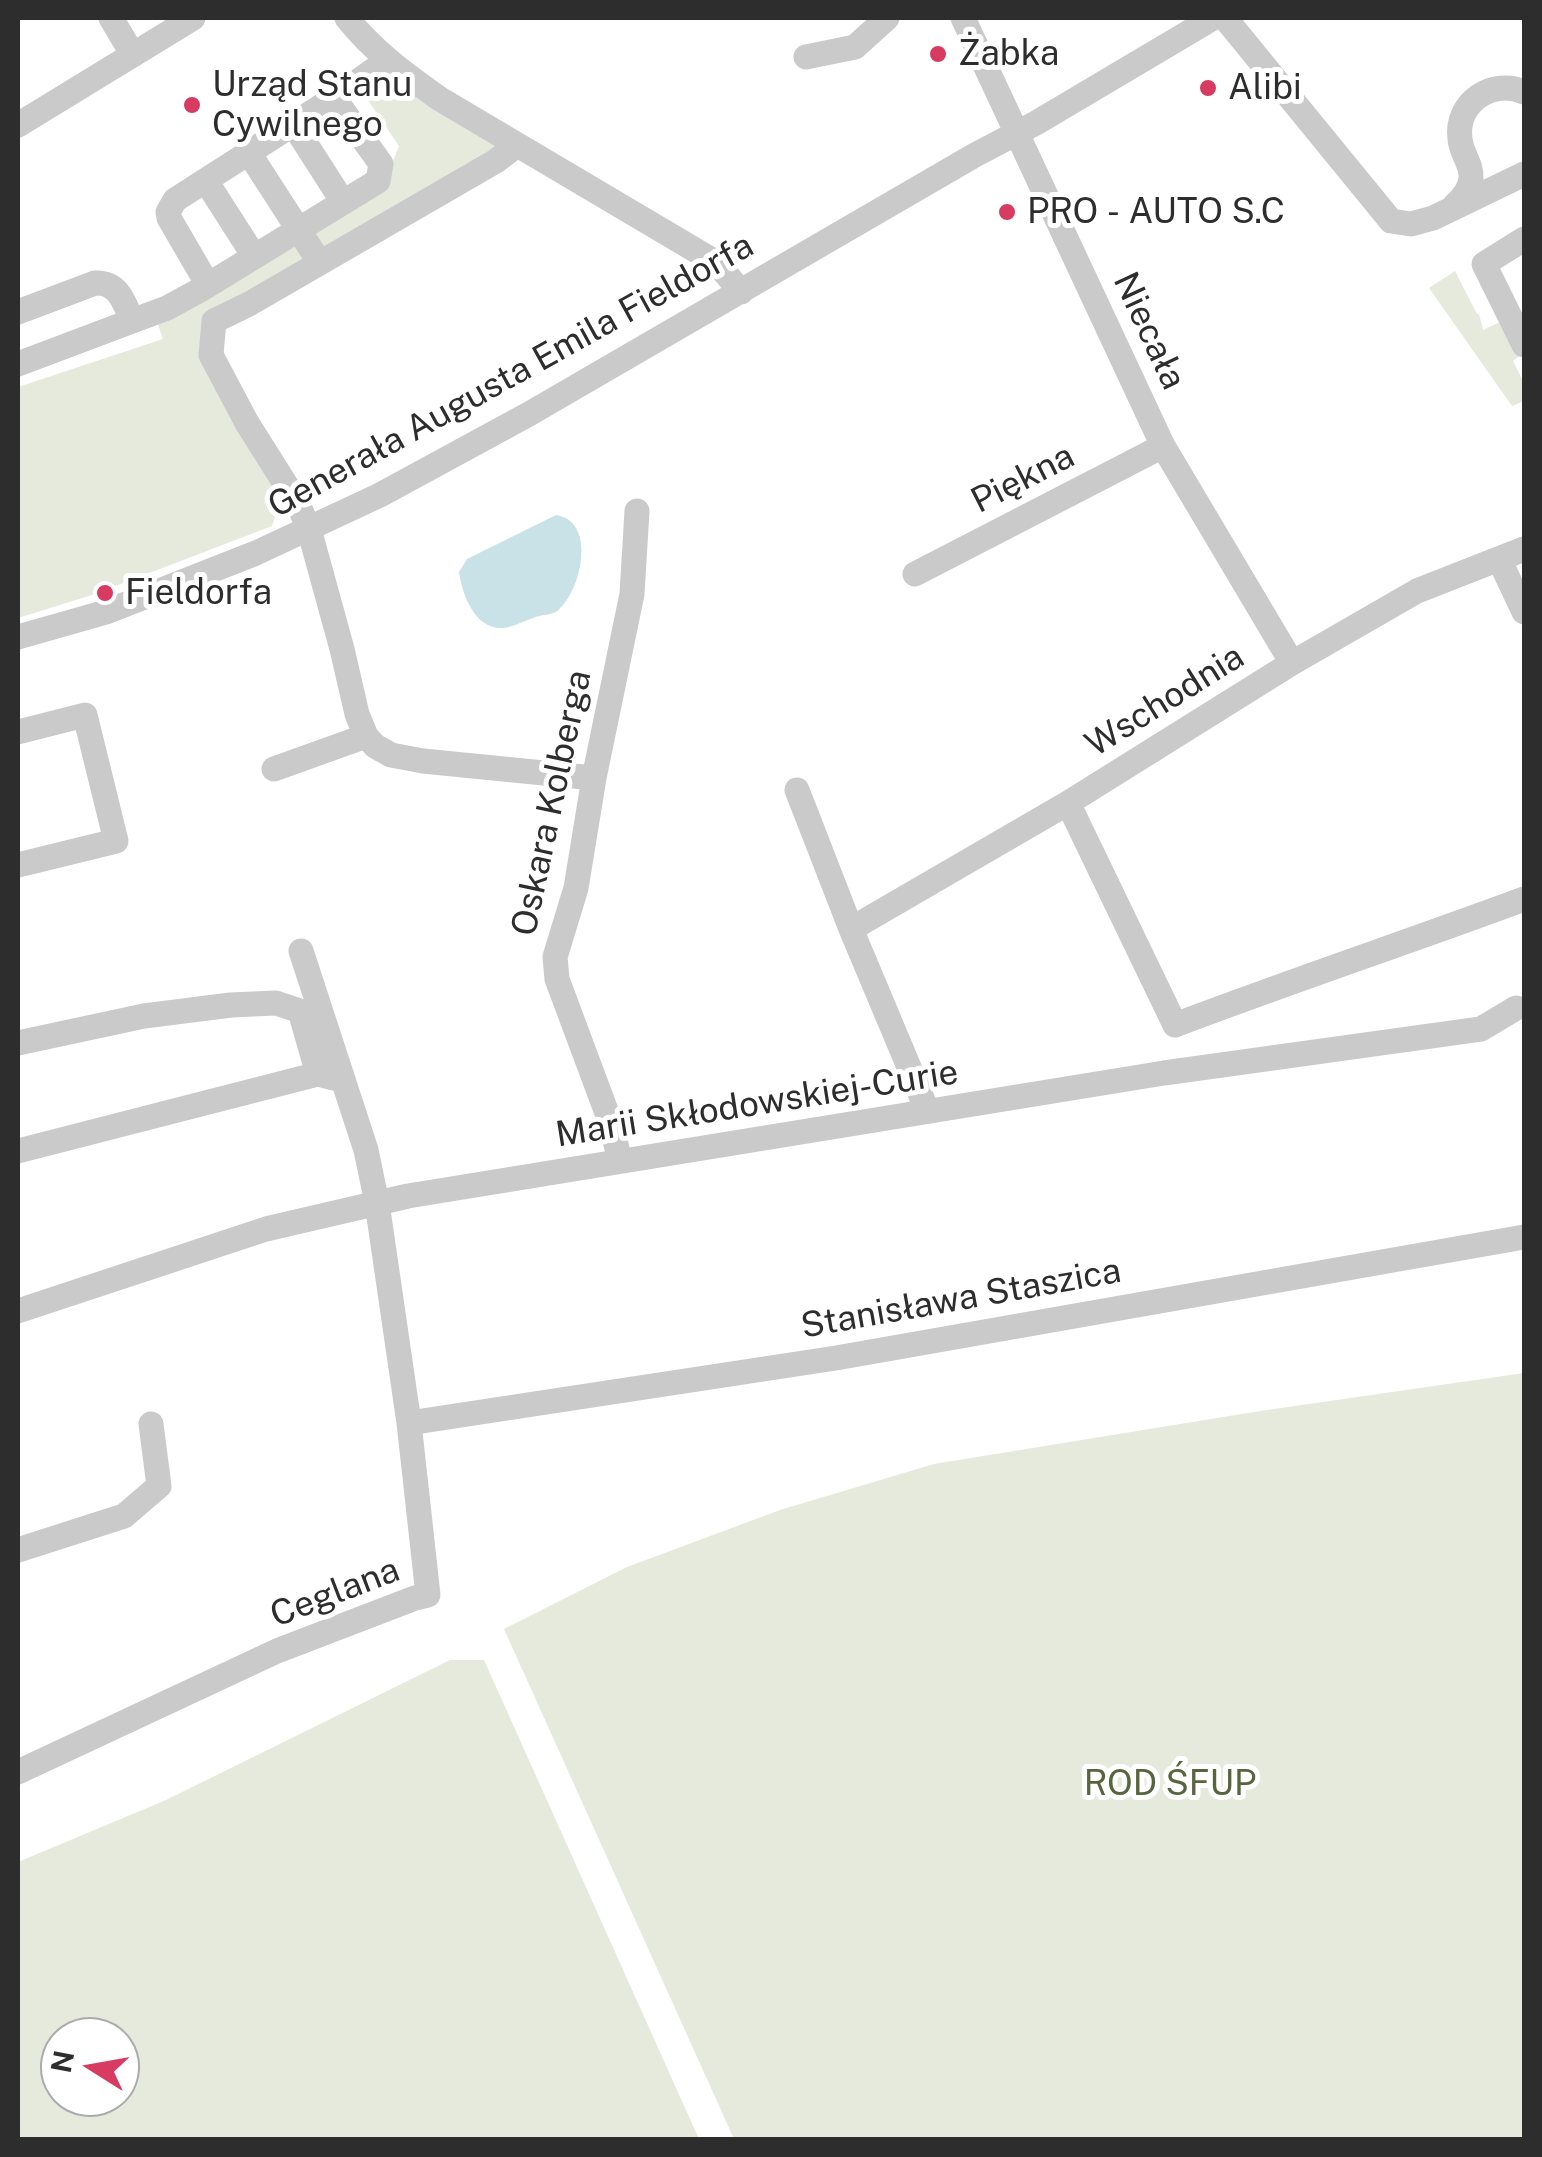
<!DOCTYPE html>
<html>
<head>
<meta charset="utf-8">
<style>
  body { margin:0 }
  #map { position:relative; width:1542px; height:2157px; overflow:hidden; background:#fff; font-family:"Public Sans",sans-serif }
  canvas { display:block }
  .frame { position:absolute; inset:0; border:20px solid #2d2d2d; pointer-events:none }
  .north { position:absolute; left:40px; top:2017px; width:100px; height:100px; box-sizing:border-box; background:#fff; border:2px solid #ababab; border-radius:50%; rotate:281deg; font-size:28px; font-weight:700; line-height:40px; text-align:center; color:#2d2d2d }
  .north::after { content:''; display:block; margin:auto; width:35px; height:45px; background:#d83b61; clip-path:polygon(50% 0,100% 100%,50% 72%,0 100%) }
</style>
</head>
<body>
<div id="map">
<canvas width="1542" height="2157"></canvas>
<div class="frame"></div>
<div class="north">N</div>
</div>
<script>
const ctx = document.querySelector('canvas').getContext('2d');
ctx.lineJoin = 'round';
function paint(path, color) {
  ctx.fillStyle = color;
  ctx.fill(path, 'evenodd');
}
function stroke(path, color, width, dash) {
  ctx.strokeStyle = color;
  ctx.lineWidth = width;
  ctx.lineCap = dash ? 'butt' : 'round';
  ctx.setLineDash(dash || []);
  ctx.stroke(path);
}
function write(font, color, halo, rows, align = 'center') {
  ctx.font = font + ' "Public Sans",sans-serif';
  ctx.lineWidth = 10;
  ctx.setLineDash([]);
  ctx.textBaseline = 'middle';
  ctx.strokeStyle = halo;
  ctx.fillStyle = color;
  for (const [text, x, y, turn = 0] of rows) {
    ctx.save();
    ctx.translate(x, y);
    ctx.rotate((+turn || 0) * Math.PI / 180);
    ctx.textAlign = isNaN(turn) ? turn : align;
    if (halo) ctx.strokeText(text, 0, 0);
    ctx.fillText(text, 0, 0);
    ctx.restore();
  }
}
const green = new Path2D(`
  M380 66 510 151 315 255 305 225 384 184 399 146 361 90Z
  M298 230 314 266 214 321 200 357 283 493 272 526 92 595 18 618V387L163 339 157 322Z
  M1455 271 1477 314H1479L1483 330 1502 321 1521 355 1513 361 1522 379 1524 378V401L1512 406 1429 288Z
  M1524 1373V2139H734L504 1629 627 1567 780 1510 934 1464 1260 1411Z
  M450 1660H484L699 2139H18V1862L166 1800ZM120 2037V2097H60V2037Z`);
const water = new Path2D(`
  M556 515C598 521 581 594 556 612 550 615 539 615 533 618 524 621 513 627 503 628 475 630 462 594 459 572L467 559Z`);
const minor = new Path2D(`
  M111 18 133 55
  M347 18C373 51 406 75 440 99L717 263 741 292
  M963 18 1163 446 1292 663
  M1225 18 1391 221 1411 224 1433 218 1524 174
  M806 57 855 47 887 18
  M334 98 388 60
  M293 124 343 202
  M18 125 193 18
  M517 145 496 161 249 304 214 321 211 355 247 423 298 504 309 529 342 649 357 714 366 736 375 746 391 755 423 761 594 778
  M249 153 320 263
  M206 181 254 256
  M1455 205C1463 198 1470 189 1471 178 1472 164 1461 153 1460 139 1455 102 1493 78 1524 92
  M1524 239 1484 264 1524 345
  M18 312 95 283C118 282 124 301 132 321L18 364
  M132 321 167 308 200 290 378 181 381 164 334 98 175 200 168 212 169 218 208 285
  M1499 559 1524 612
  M915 574 1163 446
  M18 637 106 612 256 553 380 495 529 414 975 155 1036 123 1213 18
  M18 732 85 715 116 841 18 865
  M274 769 366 736
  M797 790 851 929 927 1110
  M1068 803 1175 1025
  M851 929 1068 803 1292 663 1417 591 1524 549
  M1175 1025C1291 981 1408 942 1524 899
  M18 1043 144 1016 231 1005 276 1003 300 1011 318 1074
  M18 1151 318 1074 333 1078
  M620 1161 611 1124 557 979 555 957 576 888 594 778 632 594 637 511
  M18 1311 266 1229 408 1196 1164 1073 1481 1029 1516 1008
  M409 1423 836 1358 1524 1237
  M18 1550 124 1516 159 1486 151 1424
  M18 1772 277 1651 415 1598 428 1595 409 1423 377 1203 366 1150 301 951`);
const markers = [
  [938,54,10,"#d83b61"],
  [1208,88,10,"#d83b61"],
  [192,105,10,"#d83b61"],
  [1007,212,10,"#d83b61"],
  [105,593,10,"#d83b61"]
];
const poiNames = [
  ["Żabka",958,54],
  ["Urząd Stanu",212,85],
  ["Cywilnego",212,125],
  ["Alibi",1228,88],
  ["PRO - AUTO S.C",1027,212],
  ["Fieldorfa",125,593]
];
const streetNames = [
  ["Niecała",1149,331,65],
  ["Generała Augusta Emila Fieldorfa",511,376,-29],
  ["Piękna",1023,479,-27],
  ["Wschodnia",1165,701,-32],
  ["Oskara Kolberga",552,803,-78],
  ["Marii Skłodowskiej-Curie",757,1104,-9],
  ["Stanisława Staszica",961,1299,-10],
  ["Ceglana",335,1593,-21]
];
const parkNames = [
  ["ROD ŚFUP",1170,1784]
];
paint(green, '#e6eadc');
paint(water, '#c9e2e8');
stroke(minor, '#cacaca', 25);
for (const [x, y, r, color] of markers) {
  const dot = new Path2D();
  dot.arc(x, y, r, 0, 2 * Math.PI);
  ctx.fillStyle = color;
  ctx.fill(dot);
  stroke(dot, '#fff', 4);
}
write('35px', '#2d2d2d', '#fff', poiNames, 'left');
write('35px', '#2d2d2d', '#fff', streetNames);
write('35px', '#57653e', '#fff', parkNames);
</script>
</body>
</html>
